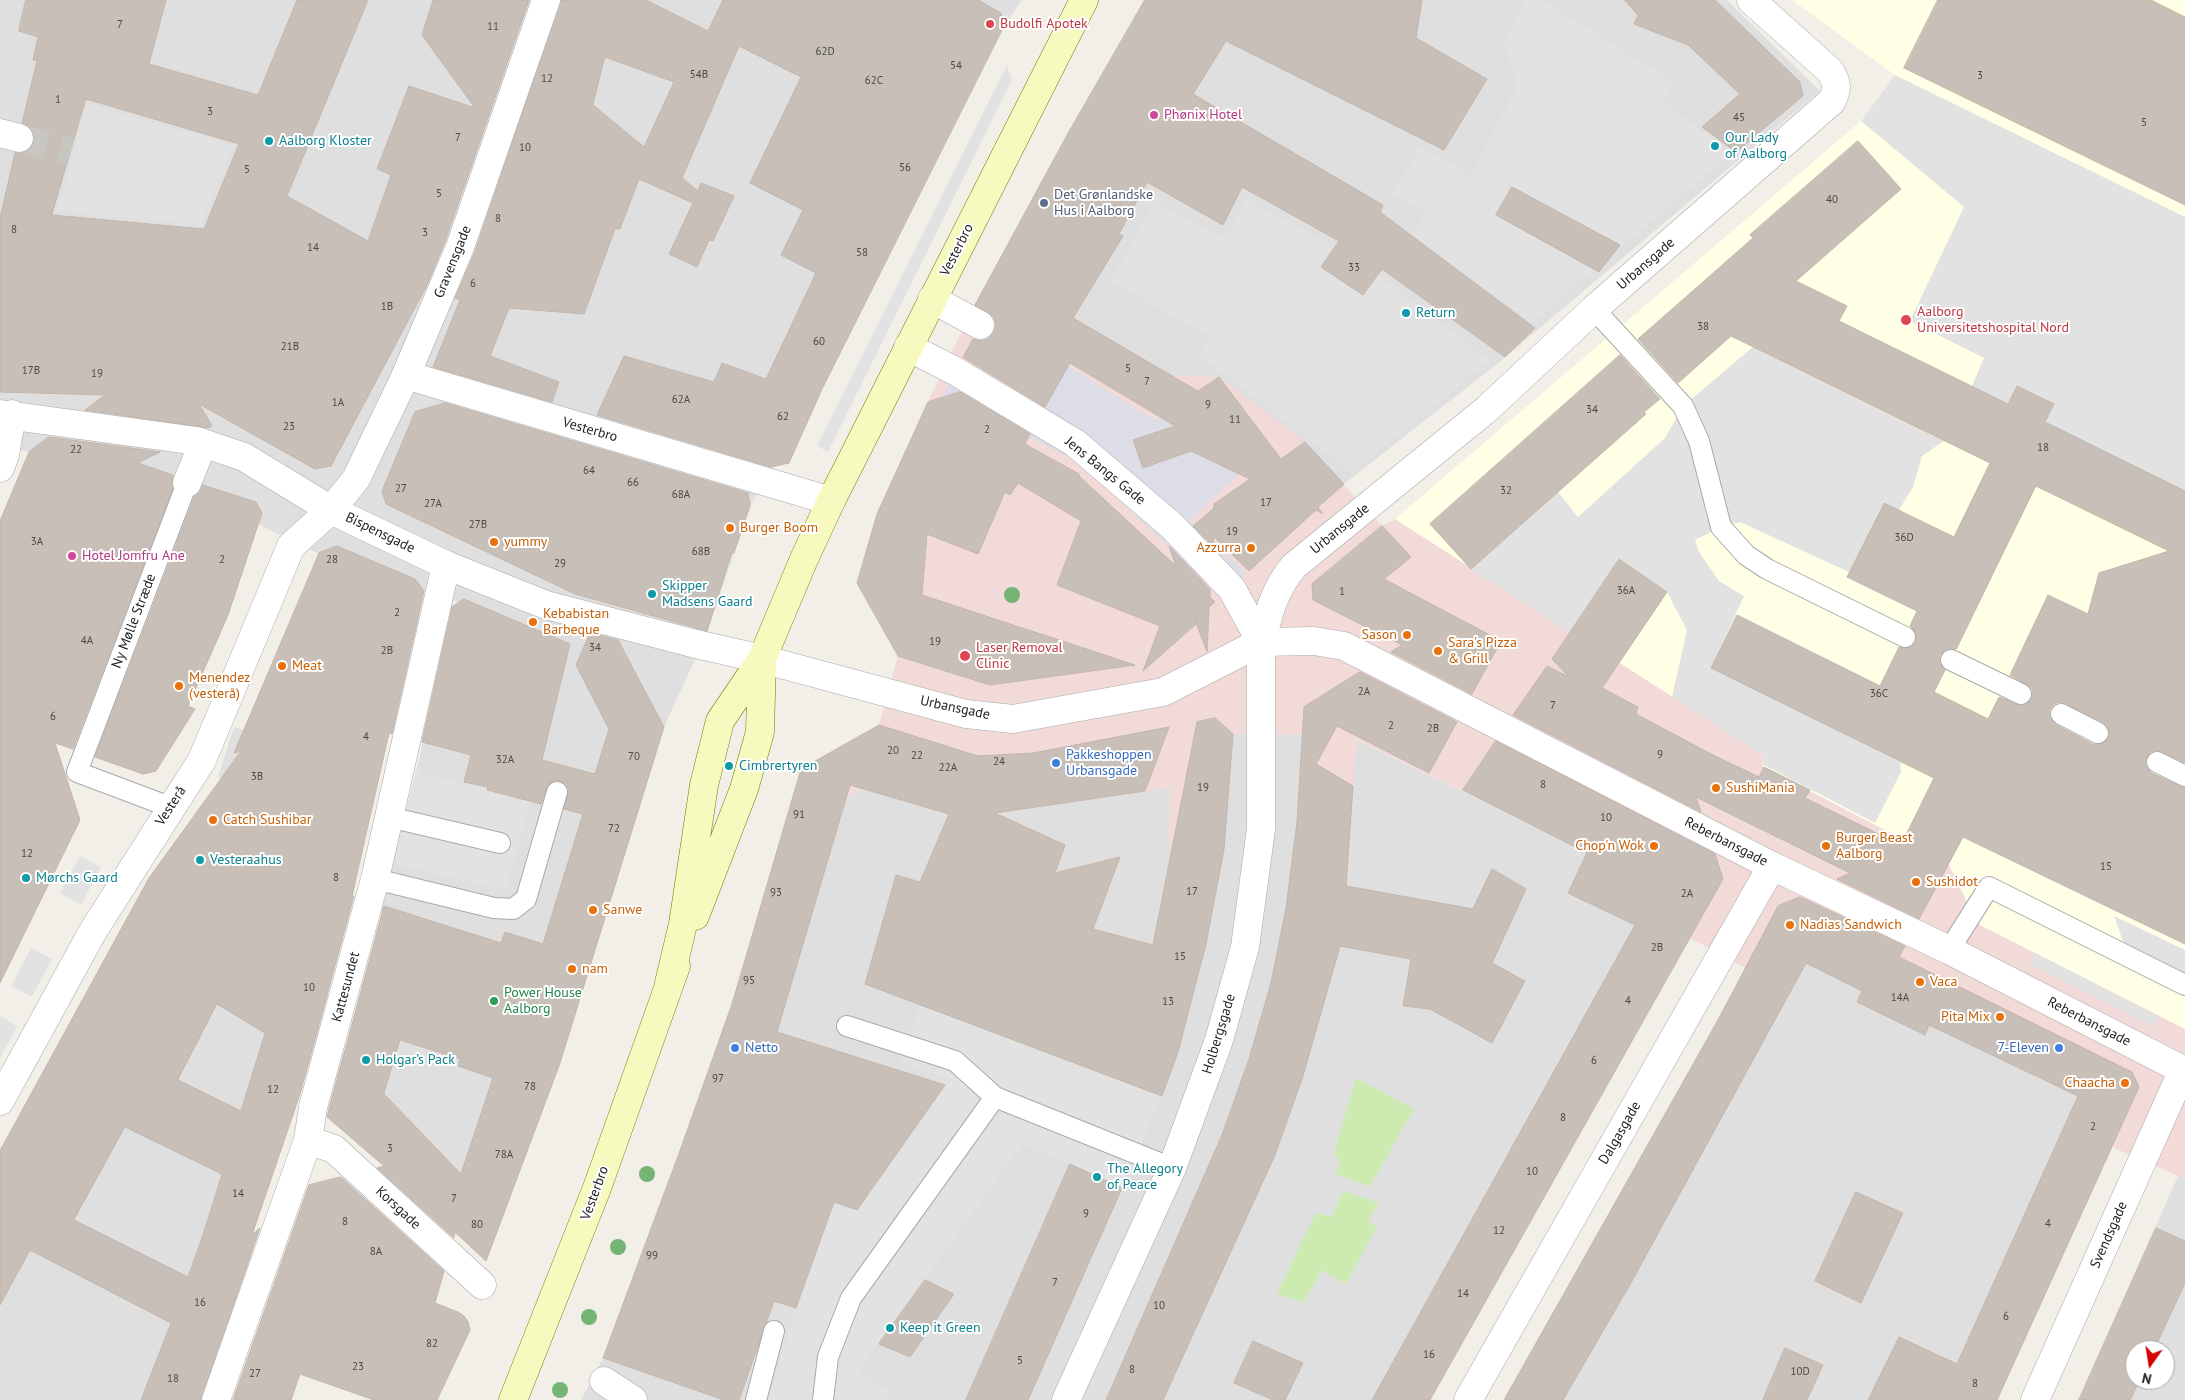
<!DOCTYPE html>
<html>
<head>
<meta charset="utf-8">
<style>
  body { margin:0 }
  #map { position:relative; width:2185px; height:1400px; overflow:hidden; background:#f2efe9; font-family:"PT Sans",sans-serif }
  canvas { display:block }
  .north { position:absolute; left:2125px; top:1340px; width:50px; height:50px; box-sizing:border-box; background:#fff; border:1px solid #a7a7a7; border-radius:50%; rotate:193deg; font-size:14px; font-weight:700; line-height:20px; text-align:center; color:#222 }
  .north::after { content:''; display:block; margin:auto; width:18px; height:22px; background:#d40000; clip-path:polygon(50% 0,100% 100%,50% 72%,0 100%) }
</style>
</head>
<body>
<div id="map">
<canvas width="2185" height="1400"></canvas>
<div class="north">N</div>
</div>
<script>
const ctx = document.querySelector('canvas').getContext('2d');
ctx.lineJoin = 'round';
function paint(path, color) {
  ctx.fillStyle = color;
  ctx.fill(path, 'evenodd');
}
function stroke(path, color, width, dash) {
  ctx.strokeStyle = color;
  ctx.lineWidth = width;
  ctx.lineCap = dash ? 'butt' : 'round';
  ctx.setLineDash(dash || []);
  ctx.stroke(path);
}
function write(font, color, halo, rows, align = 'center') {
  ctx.font = font + ' "PT Sans",sans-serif';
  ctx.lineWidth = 4;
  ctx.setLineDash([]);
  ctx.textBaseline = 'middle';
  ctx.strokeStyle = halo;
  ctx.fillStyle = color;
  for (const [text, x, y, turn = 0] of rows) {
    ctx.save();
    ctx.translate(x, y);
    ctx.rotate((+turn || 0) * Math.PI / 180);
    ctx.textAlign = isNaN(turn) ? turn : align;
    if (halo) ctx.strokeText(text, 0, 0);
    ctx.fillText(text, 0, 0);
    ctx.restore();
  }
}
const residential = new Path2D(`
  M0 0H1022L1004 26 822 389 789 463 774 466 750 506 707 633 664 727 560 1063 490 1251 478 1254 399 1179 331 1120 327 1104 343 1053 369 987 390 915 380 912 416 772 453 608 460 602 423 590 316 1045 247 1250 191 1400H0V1149L149 878 221 779 218 777 234 727 244 730 319 554 258 524 229 612 184 598 166 575 176 542 159 533 11 494 29 452 0 446Z
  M1145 0H1727L1820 91 1502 360 1344 484 1219 377H1173L1038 298 1066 137Z
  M1233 734H1302L1297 822 1350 826 1356 740 1492 805 1655 888 1430 1400H581L603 1358 681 1148 732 1004 780 843 829 857 846 799 862 789 950 814 1172 787Z
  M1806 963 1862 991 1857 1002 1925 1035 1929 1025 1937 1028 2078 1096 2047 1166 2094 1187 1997 1400H1504L1746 968Z
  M2178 1176 2185 1179V1400H2079ZM2135 1350H2165V1380H2135Z`);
const commercial = new Path2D(`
  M1015 233 1038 298 1173 376 1219 377 1305 442 1382 526 1395 519 1765 756 1762 764 1948 863 1979 924 2185 1029V1179L2112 1147 2094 1187 2047 1166 2078 1096 1937 1028 1929 1026 1925 1035 1857 1002 1862 991 1806 963 1790 992 1690 938 1616 960 1655 889 1492 805 1357 740 1350 826 1297 822 1302 734H1233L1224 849 1168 842 1171 787 1038 807H955L950 814 862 789 846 799 829 857 780 843 801 769 879 725 898 656 857 583 877 514 928 402 974 306Z`);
const education = new Path2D(`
  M1792 0H2185V1029L1978 924 1948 863 1764 767 1762 764 1765 756 1395 519 1861 121 1895 75Z`);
const grass = new Path2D(`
  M1356 1078 1414 1109 1370 1186 1335 1174 1340 1163 1334 1152Z
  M1344 1191 1379 1203 1368 1221 1377 1226 1346 1284 1322 1270 1304 1302 1277 1294 1316 1213 1331 1217Z`);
const parking = new Path2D(`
  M1527 0H1542L1675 83 1662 101 1732 153 1533 323 1412 237 1427 211 1393 195 1420 146 1471 176 1517 86 1504 42Z
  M1007 65 1012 80 828 452 817 446Z
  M1895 75 2185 217V495L2045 422 2054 404 2017 386 2008 404 1972 386 1984 358 1910 321 1964 207 1861 121Z
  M87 104 234 145 201 225 57 211Z
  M1247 199 1357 260 1490 360 1352 473 1199 355 1210 335 1110 282 1155 202 1224 239Z
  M1753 347 1944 441 1922 456 1913 487 1899 510 1883 503 1849 572 1740 522 1721 527 1695 540 1699 552 1719 581 1744 596 1711 668 1900 762 1901 772 1875 823 1762 764 1765 756 1672 697 1687 630 1667 592 1620 559 1570 633 1471 569 1558 492 1578 517 1665 438 1683 406Z
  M416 772 531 801 505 891 392 863Z
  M80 856 101 867 81 905 60 893Z
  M2114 916 2185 950V979L2126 950Z
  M31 948 52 959 32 997 11 986Z
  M2035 953 2159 1016 2154 1027 2029 964Z
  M920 1005 1162 1096 1122 1188 1022 1144 859 1371 892 1393 887 1400H768L796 1308 815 1254 837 1203 858 1210 945 1085 947 1078 901 1063Z
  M0 1016 17 1026 0 1058Z`);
const plaza = new Path2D(`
  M986 315 1154 420 1185 400 1199 455 1204 458 1209 456 1240 473 1190 520 1246 573 1223 598 1080 463 943 395 960 362 1044 408 1058 384 974 338ZM1159 431 1169 459 1143 468 1133 440Z`);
const building = new Path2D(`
  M26 0H166L149 64 258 95 297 0H368L287 196 368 241 391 175 377 169 409 86 475 108 422 35 433 0H529L445 241 427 285 331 466 315 469 199 404 212 426 208 428 85 410 105 395 0 392V218L15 153H23L30 149 34 141V133L30 127 22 123 37 61 33 60 38 37 19 31ZM86 99 239 144 204 229 52 215Z
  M561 0H646L708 31 723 0H978L1001 13 1004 26 822 389 789 463 771 467 597 415 624 356 714 382 722 363 766 379 816 273 781 255 803 210 750 183 801 77 739 46 682 178 698 191 701 183 734 196 713 241 709 240 697 267 669 254 693 203 639 179 620 229H615L584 314 509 308 490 356 559 382 552 402 433 367 460 300 455 298 475 252ZM605 57 674 82 644 147 593 105Z
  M1145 0H1422L1416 38 1487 79 1444 150 1226 41 1193 94 1383 205 1380 212 1535 328 1505 357 1382 269 1363 295 1321 267 1339 241 1242 187 1223 225 1147 182 1119 234 1123 236 1073 318 1198 391 1219 377 1281 459 1305 442 1344 484 1318 507 1323 514 1316 510 1249 571 1214 537 1213 546 1193 526 1214 508V504L1250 479 1191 451 1143 468 1133 440 1175 426 1070 363 1045 407 963 357 973 339 981 341 988 339 994 332 996 324 993 316 975 305 1066 137Z
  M1625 0H1715L1800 82 1803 96 1736 152 1702 127 1740 94 1688 45 1634 24 1638 16Z
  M1938 0H2151L2185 17V205L1904 68Z
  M1858 141 1901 189 1796 281 1847 306 1839 321 2008 404 2017 386 2054 404 2045 422 2185 491V763L2157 750 2150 752 2145 762 2147 768 2152 773 2185 788V944L1963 837 1919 919 1837 879 1850 873 1696 797 1701 812 1513 715 1547 666 1569 677 1552 659 1619 559 1667 592 1602 688 1638 707 1636 714 1711 754 1759 777 1764 767 1810 790 1805 798 1901 845 1934 778 1711 668 1737 615 1880 686 1899 647H1911L1916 642 1915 631 1910 626 1917 611 1847 577 1884 503 1954 537 1990 463 1731 336 1678 383 1638 339 1753 238 1750 235ZM2036 486 2169 551 2099 573 2088 614 2048 595 2010 675 2031 687 2033 693 2031 700 2027 704 2021 706 1999 697 1988 719 1934 692 1945 670 1939 661 1940 655 1945 650 1956 649ZM2061 702 2104 723 2110 732 2108 739 2099 745 2093 744 2055 724 2049 715 2050 709 2054 704Z
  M1512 187 1620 245 1599 272 1496 215Z
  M1620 355 1660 399 1644 412 1646 414 1471 569 1430 524Z
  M960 392 1030 434 1025 444 1079 474V476L1176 566 1169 546 1210 589V597L1215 602 1209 607 1207 652 1195 620 1196 624 1143 671 1160 626 1057 585 1081 521 1018 483 1010 495 1005 492 978 554 927 534 922 595 1135 665 990 685 898 656 857 583 877 514 928 402Z
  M445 403 748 493 750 506 734 553 732 552 707 631 575 594 386 504 382 491 415 412Z
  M49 437 160 452 138 463 173 475V488L73 749 55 743 80 820 0 983V521L29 452Z
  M203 485 256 502 262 513 228 615 188 706 195 709 156 771 143 774 95 757 195 496Z
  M1382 526 1411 557 1384 579 1501 641 1472 694 1391 652 1402 645 1313 600 1312 584Z
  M337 546 415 579 424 591 392 734 389 733 352 896H354L300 1094 252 1235 260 1228 201 1400H141L171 1323 30 1250 0 1305V1151L149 878 241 751 234 753 319 553ZM217 1004 265 1033 241 1111 178 1080ZM125 1127 222 1174 203 1235 188 1277 74 1220Z
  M464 599 570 644 542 760 595 774 609 729 576 665 590 633 618 640 664 727 560 1063 486 1261 455 1232 454 1238 377 1168 384 1166 327 1117 384 906 501 943 505 932 543 944 583 814 564 809 569 790 566 784 561 781 555 780 548 784 541 804 487 790 488 787 464 782 471 755 422 742 452 607ZM400 1040 460 1059 458 1066 493 1078 461 1174 384 1094Z
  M1360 672 1457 722 1429 773 1337 726 1316 764 1353 786 1346 886 1473 909 1492 869 1526 889 1492 963 1525 981 1492 1043 1430 1009 1403 1006 1411 959 1340 946 1303 1076 1275 1155 1163 1400H1106L1222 1135 1249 1059 1271 983 1286 908 1297 822 1304 707Z
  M1215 718 1233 734 1224 849 1206 944 1178 1052 1162 1096 865 984 896 875 920 882 949 814 850 785 777 1032 945 1085 857 1210 834 1202 796 1308 774 1301 739 1400H724L603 1358 681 1148 732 1004 801 769 879 725 978 756 1033 753 1169 727 1145 791 995 813 1065 845 1055 873 1120 857 1093 929 1153 945 1197 722Z
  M1496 741 1715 854 1723 879 1430 1400H1372L1635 925 1568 893 1587 853 1463 790Z
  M1800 897 1905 946 1899 957 2132 1072 2139 1087 1997 1400H1868L1899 1337 1957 1364 2078 1096 1929 1025 1925 1035 1857 1002 1862 991 1806 963 1632 1281 1563 1400H1504L1716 1024 1778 906Z
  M1070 1164 1122 1188 1028 1400H966Z
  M341 1177 444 1271 435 1303 458 1312 464 1316 468 1322 470 1330 437 1400H374L300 1374 291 1400H233L309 1185Z
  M1856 1192 1903 1213 1861 1303 1815 1281Z
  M2156 1228 2185 1241V1283L2154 1350H2135V1380H2140L2130 1400H2079Z
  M925 1280 954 1294 910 1357 879 1344Z
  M1253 1341 1303 1363 1285 1400H1273L1234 1383Z
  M1785 1348 1823 1365 1807 1400H1763Z`);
const minorTunnel = new Path2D(`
  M19 138 71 152`);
const service = new Path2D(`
  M1594 309 1683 406 1699 441 1721 527 1746 555 1767 569 1905 637
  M1951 660 2021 694
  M2061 714 2098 733
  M2157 762 2185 776
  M170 807 77 772 187 483
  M389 817 500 843
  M375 879 494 908 513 909 526 899 557 792
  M1949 950 1989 887 2185 985
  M847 1026 955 1061 995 1097
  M756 1400 774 1331
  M823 1400 828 1357 851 1298 995 1097 1172 1168`);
const pedestrian = new Path2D(`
  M932 299 980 325
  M908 347 955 371 1075 443 1172 526 1232 589 1261 642
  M0 414 197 441 244 457 331 510 446 565 546 605 696 644 762 659
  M0 468 5 455 12 414
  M187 483 203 443
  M202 760 291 546 331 510 356 479 406 375 460 247 546 0`);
const minor = new Path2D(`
  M0 133 19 138
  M406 375 831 501
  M762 659 966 714 1013 719 1163 692 1261 642C1269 612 1274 590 1294 566L1487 409 1594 309 1832 101C1838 88 1837 82 1830 71L1751 0
  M0 1101 93 931 202 760
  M308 1140 334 1149 482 1285
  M604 1381 633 1400
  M216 1400 308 1140 313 1107 375 879 446 565
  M1066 1400 1172 1168 1219 1040 1245 947 1261 829V642L1314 641 1344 646 1772 866 1949 950 2185 1071
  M1468 1400 1772 866
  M2035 1400 2183 1070`);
const secondary = new Path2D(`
  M695 916 744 789 760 732 762 659
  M669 983 683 924 704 785 720 721 762 659 804 559 831 501 1084 0
  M513 1400 597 1188 676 966`);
const trees = [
  [1012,595],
  [647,1174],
  [618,1247],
  [589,1317],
  [560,1390]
];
const markers = [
  [990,24,5,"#e0444e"],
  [1154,115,5,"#d1479c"],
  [269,141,5,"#0f9aa8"],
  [1715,146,5,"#0f9aa8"],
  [1044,203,5,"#5c6f8a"],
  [1406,313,5,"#0f9aa8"],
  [1906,320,6,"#e0444e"],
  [730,528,5,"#e8710a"],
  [494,542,5,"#e8710a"],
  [1251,548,5,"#e8710a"],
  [72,556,5,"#d1479c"],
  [652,594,5,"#0f9aa8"],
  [533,622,5,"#e8710a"],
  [1407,635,5,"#e8710a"],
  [1438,651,5,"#e8710a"],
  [965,656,6,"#e0444e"],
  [282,666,5,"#e8710a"],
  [179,686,5,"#e8710a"],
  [1056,763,5,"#3f7fe0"],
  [729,766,5,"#0f9aa8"],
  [1716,788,5,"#e8710a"],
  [213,820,5,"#e8710a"],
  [1654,846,5,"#e8710a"],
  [1826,846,5,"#e8710a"],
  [200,860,5,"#0f9aa8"],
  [26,878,5,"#0f9aa8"],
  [1916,882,5,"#e8710a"],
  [593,910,5,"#e8710a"],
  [1790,925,5,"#e8710a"],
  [572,969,5,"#e8710a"],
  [1920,982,5,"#e8710a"],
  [494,1001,5,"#2e9e5b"],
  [2000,1017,5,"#e8710a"],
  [735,1048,5,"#3f7fe0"],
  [2059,1048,5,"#3f7fe0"],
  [366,1060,5,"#0f9aa8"],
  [2125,1083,5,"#e8710a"],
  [1097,1177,5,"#0f9aa8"],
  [890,1328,5,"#0f9aa8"]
];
const numberNames = [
  ["7",120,25],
  ["11",493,27],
  ["62D",825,52],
  ["54",956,66],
  ["54B",699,75],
  ["3",1980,76],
  ["12",547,79],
  ["62C",874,81],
  ["1",58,100],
  ["3",210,112],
  ["45",1739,118],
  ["5",2144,123],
  ["7",458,138],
  ["10",525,148],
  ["56",905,168],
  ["5",247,170],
  ["5",439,194],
  ["40",1832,200],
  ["8",498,219],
  ["8",14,230],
  ["3",425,233],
  ["14",313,248],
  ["58",862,253],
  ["33",1354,268],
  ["6",473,284],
  ["1B",387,307],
  ["38",1703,327],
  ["60",819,342],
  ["21B",290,347],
  ["5",1128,369],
  ["17B",31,371],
  ["19",97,374],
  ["7",1147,382],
  ["62A",681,400],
  ["1A",338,403],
  ["9",1208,405],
  ["34",1592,410],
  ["62",783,417],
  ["11",1235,420],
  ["23",289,427],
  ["2",987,430],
  ["18",2043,448],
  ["22",76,450],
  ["64",589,471],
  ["66",633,483],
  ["27",401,489],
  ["32",1506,491],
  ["68A",681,495],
  ["17",1266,503],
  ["27A",433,504],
  ["27B",478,525],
  ["19",1232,532],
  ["36D",1904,538],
  ["3A",37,542],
  ["68B",701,552],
  ["2",222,560],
  ["28",332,560],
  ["29",560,564],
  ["36A",1626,591],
  ["1",1342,592],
  ["2",397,613],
  ["4A",87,641],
  ["19",935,642],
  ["34",595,648],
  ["2B",387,651],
  ["2A",1364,692],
  ["36C",1879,694],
  ["7",1553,706],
  ["6",53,717],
  ["2",1391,726],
  ["2B",1433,729],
  ["4",366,737],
  ["20",893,751],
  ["9",1660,755],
  ["22",917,756],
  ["70",634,757],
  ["32A",505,760],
  ["24",999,762],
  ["22A",948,768],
  ["3B",257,777],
  ["8",1543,785],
  ["19",1203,788],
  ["91",799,815],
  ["10",1606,818],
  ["72",614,829],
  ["12",27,854],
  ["15",2106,867],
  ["8",336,878],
  ["17",1192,892],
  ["93",776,893],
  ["2A",1687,894],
  ["2B",1657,948],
  ["15",1180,957],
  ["95",749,981],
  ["10",309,988],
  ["14A",1900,998],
  ["4",1628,1001],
  ["13",1168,1002],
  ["6",1594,1061],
  ["97",718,1079],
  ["78",530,1087],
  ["12",273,1090],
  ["8",1563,1118],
  ["2",2093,1127],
  ["3",390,1149],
  ["78A",504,1155],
  ["10",1532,1172],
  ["14",238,1194],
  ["7",454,1199],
  ["9",1086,1214],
  ["8",345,1222],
  ["4",2048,1224],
  ["80",477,1225],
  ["12",1499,1231],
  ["8A",376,1252],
  ["99",652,1256],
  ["7",1055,1283],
  ["14",1463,1294],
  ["16",200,1303],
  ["10",1159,1306],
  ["6",2006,1317],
  ["82",432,1344],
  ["16",1429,1355],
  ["5",1020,1361],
  ["23",358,1367],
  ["8",1132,1370],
  ["10D",1800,1372],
  ["27",255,1374],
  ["18",173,1379],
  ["8",1975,1384]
];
const healthNames = [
  ["Budolfi Apotek",1000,24],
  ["Aalborg",1917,312],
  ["Universitetshospital Nord",1917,328],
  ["Laser Removal",976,648],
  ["Clinic",976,664]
];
const hotelNames = [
  ["Phønix Hotel",1164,115],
  ["Hotel Jomfru Ane",82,556]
];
const cultureNames = [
  ["Our Lady",1725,138],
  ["of Aalborg",1725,154],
  ["Aalborg Kloster",279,141],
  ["Return",1416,313],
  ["Skipper",662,586],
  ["Madsens Gaard",662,602],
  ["Cimbrertyren",739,766],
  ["Vesteraahus",210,860],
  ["Mørchs Gaard",36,878],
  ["Holgar’s Pack",376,1060],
  ["The Allegory",1107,1169],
  ["of Peace",1107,1185],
  ["Keep it Green",900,1328]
];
const serviceNames = [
  ["Det Grønlandske",1054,195],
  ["Hus i Aalborg",1054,211]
];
const streetNames = [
  ["Vesterbro",957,250,-63],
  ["Gravensgade",453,262,-68],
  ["Urbansgade",1646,264,-41],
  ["Vesterbro",590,430,16],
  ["Jens Bangs Gade",1105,471,39],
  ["Urbansgade",1340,529,-39],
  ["Bispensgade",380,533,26],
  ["Ny Mølle Stræde",134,621,-69],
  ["Urbansgade",955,708,12],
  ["Vesterå",171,806,-57],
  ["Reberbansgade",1726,842,27],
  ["Kattesundet",346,987,-75],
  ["Reberbansgade",2089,1022,27],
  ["Holbergsgade",1219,1034,-73],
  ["Dalgasgade",1620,1133,-60],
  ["Vesterbro",595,1193,-70],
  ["Korsgade",398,1208,43],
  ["Svendsgade",2109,1235,-66]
];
const foodNames = [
  ["Burger Boom",740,528],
  ["yummy",504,542],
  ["Azzurra",1241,548,"right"],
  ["Kebabistan",543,614],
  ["Barbeque",543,630],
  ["Sason",1397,635,"right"],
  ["Sara's Pizza",1448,643],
  ["& Grill",1448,659],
  ["Meat",292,666],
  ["Menendez",189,678],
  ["(vesterå)",189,694],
  ["SushiMania",1726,788],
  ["Catch Sushibar",223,820],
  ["Burger Beast",1836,838],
  ["Aalborg",1836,854],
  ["Chop'n Wok",1644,846,"right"],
  ["Sushidot",1926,882],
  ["Sanwe",603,910],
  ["Nadias Sandwich",1800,925],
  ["nam",582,969],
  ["Vaca",1930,982],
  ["Pita Mix",1990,1017,"right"],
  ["Chaacha",2115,1083,"right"]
];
const shopNames = [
  ["Pakkeshoppen",1066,755],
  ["Urbansgade",1066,771],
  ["Netto",745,1048],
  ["7-Eleven",2049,1048,"right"]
];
const leisureNames = [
  ["Power House",504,993],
  ["Aalborg",504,1009]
];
paint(residential, '#e0dfdf');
paint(commercial, '#f2dad9');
paint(education, '#ffffe5');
paint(grass, '#cdebb0');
paint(parking, '#e2e2e2');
paint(plaza, '#dddde8');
paint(building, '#c7bfb8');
stroke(building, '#c4b6ab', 1);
stroke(minorTunnel, '#c8c6c1', 28, [28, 14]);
stroke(service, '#a9a9a9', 22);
stroke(pedestrian, '#a9a9a9', 29);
stroke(minor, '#a9a9a9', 29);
stroke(secondary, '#707d05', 29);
stroke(service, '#fff', 20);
stroke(pedestrian, '#fff', 28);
stroke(minor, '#fff', 28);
stroke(secondary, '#f7fabf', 28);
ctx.fillStyle = '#74b475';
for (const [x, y] of trees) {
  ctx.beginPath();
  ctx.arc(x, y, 8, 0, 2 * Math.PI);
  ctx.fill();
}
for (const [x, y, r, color] of markers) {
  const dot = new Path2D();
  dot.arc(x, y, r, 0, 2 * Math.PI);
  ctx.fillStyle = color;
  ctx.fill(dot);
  stroke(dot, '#fff', 2);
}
write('11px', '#4b4948', null, numberNames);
write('14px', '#be3a42', '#fff', healthNames, 'left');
write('14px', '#b23c85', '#fff', hotelNames, 'left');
write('14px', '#0d838f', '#fff', cultureNames, 'left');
write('14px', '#4e5e75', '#fff', serviceNames, 'left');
write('14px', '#222', '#fff', streetNames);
write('14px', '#c56008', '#fff', foodNames, 'left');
write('14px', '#366cbe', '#fff', shopNames, 'left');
write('14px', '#27864d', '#fff', leisureNames, 'left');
</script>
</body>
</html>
